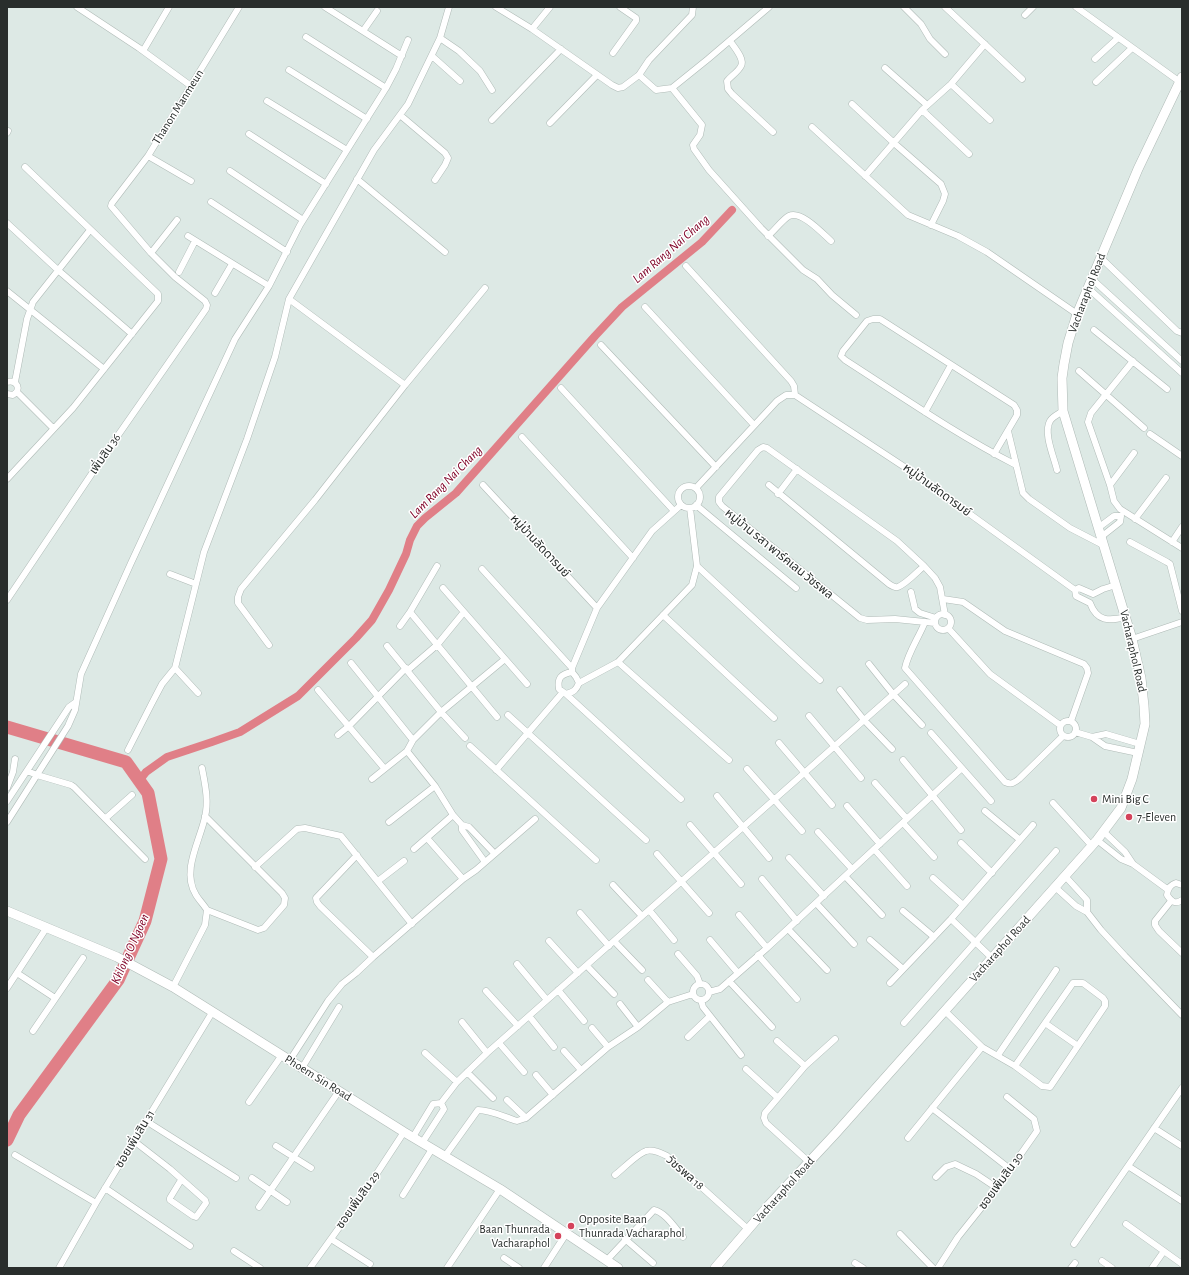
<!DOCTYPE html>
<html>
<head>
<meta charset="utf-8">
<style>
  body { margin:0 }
  #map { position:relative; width:1189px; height:1275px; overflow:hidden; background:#dde9e5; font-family:"Alegreya Sans",sans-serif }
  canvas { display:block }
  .frame { position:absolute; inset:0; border:8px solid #292e2c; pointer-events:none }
</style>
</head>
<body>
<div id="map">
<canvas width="1189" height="1275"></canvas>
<div class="frame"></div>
</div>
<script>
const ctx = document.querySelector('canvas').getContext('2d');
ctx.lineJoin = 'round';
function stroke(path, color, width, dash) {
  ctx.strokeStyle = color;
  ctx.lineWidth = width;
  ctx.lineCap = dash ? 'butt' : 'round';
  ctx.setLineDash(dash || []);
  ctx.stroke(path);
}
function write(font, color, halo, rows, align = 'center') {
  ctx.font = font + ' "Alegreya Sans","Noto Sans Thai",sans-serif';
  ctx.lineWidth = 3;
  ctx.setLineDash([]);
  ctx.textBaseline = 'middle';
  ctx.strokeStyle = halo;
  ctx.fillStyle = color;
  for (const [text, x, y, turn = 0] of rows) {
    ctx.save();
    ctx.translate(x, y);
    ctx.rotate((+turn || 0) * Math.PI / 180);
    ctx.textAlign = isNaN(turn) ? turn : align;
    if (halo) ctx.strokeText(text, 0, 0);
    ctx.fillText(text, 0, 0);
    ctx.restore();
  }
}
const canal = new Path2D(`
  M139 781 146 772 167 757 212 742 240 732 298 696 356 638 372 620 389 590 406 554 410 540 417 526 425 518 456 493 595 336 622 307 702 242 732 210`);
const river = new Path2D(`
  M7 727 126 762 148 793 161 859 145 921 118 980 19 1115 7 1140`);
const street = new Path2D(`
  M77 7 139 48 191 86
  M325 7 402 56
  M496 7 532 29 612 85 618 88 623 87 639 75 649 60 692 15 693 7
  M904 7 921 24 930 39 945 54
  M945 7 1022 79
  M1076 7 1180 82
  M1025 15 1033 7
  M532 29 550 7
  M363 31 377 11
  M306 37 386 88
  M440 38 459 51 480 71 492 90
  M730 41C734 47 745 59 741 66 738 72 731 76 727 81L728 89 732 94 773 132
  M143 51 169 7
  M613 53 636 21V18L620 7
  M432 56 460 81
  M1095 59 1118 38
  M885 68 927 105
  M289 70 367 119
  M639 75 656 90 672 88 708 59 769 7
  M1096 82 1132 48
  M951 84 990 120
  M672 88 702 125 700 135 693 145 694 149 709 170 761 228 803 270 817 279 832 295 856 315
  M267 101 347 150
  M852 104 894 143 941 184 945 194 943 201 931 225
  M922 110 969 154
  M400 115 445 153 448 158 445 165 435 180
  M492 120 561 49
  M550 123 597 75
  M812 127 908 215 958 236 987 252 1077 314
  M7 133 8 131
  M249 134 326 184
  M148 156 191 181
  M230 171 303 220
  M865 176 922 110 951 84 985 44
  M357 179 445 252
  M211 202 287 252
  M7 223 59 271 132 334
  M188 236 269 286
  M768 236C774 231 783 219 789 216 801 210 822 233 831 241
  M151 253 177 220
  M1101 258 1177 331 1182 333
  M686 266 791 381 794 386 795 395
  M179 272 195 241
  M1092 279 1182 361
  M1088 288 1182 373
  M7 291 104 369
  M215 293 232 264
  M289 299 405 385
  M645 307 754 425
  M1094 330 1167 389
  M601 345 716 467
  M1133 361 1091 413 1088 422 1110 485 1114 501 1120 509 1182 548
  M1079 371 1144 428
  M7 382C17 379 22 390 13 395L7 394
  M15 382 27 319 33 302 90 230
  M561 388 674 511
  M17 392 53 428
  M925 412 951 365
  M1008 431 1023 493 1029 499 1070 528 1103 545
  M1150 434 1182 456
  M522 437 633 558
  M994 454 1017 415V410L1014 405 880 319H873L867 321 843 351 841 356 845 360C901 396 957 435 1016 465
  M1057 470C1054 457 1043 433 1050 421 1053 416 1059 414 1063 411
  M7 479 73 408 158 301V294L25 167
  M483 485 597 608
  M769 485 889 584C892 586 895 588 898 587 906 584 918 571 924 566
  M1110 485 1134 453
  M678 497a11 11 0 1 1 22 0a11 11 0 1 1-22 0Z
  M696 488 777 401 786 395H795L909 470 1075 590 1076 596 1090 603C1097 622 1109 621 1126 617
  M778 494 797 469
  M696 505 796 588
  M1135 519 1166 478
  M1098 528 1114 516H1121L1120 522 1101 537
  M1130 542 1167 562 1170 564 1182 611
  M1172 542 1182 527
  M697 566 820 680
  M482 569 572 668
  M170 574 196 584
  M443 588 527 684
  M1075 590 1079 588 1093 594 1103 589 1116 585
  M911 592 915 609 920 613 936 618
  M943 599 963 602 1005 631 1084 664 1087 668 1088 673 1071 721
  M7 600 105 454 206 309 207 305 205 301 175 277 151 253 111 206 112 203 148 156 239 7
  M410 612 497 717
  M935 622a8 8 0 1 1 16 0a8 8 0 1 1-16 0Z
  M663 615 774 718
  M925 622C919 637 908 653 905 668L1005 782C1011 785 1014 783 1019 779L1063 736
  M935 623 895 619 867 620 860 618 722 506 719 502V497L758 450 763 447 767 448 897 541 924 566 935 578 940 587 945 615
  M400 626 410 612 437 566
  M948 628 990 674 1060 725
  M1132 639 1182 622
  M269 645 238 603V597L241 589 315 500 405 385 485 288
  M387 646 441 712 465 738
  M618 662 729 760
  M351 663 413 740
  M869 664 893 694 922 725
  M175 668 198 693
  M408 670 437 645 464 612
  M572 672V668L597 608 652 531 681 505
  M572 672 576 677 579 683C576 690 574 692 566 694L559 689C557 678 561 674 572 672Z
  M579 683 618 662 692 585 697 566 690 508
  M318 690 384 768
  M840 690 864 720 892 749
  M566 694 681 799
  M508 715 646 840
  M809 716 861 778
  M1060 729a8 8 0 1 1 16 0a8 8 0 1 1-16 0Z
  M1075 732 1092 737 1105 746 1138 753
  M931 733 991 801
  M338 735 349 726 406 668
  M1092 737 1106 734 1140 744
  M779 743 832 805
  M470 746 596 860
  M128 750 152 703 162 684 175 668 204 552 247 439 275 357 289 299 374 150 408 104 440 38 449 7
  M903 760 961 830
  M747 769 802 831
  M496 770 563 692
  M27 771 37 775 71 785 74 787 145 859
  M372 779 407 751
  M875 783 907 819
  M7 788 13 772 15 759
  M717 796 769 858
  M7 801 69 707 76 702
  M1053 803 1092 846
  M847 806 880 844
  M985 811 1019 839
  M205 816 282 893 285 898 284 905 264 928 258 930 207 910
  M106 818 132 795
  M7 822 68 726 75 710 81 674 131 563 235 339 269 286 300 225 386 88 396 69 408 40
  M389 822 435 786
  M903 823 934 857
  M462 825 469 827 494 853
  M690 825 741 884
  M818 832 852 869
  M1104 832 1125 852 1133 864
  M427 838 463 879
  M1097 840 1121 859 1133 864 1167 889
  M961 843 992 873
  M414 849 453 815
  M874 849 907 886
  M657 854 709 913
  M357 855 316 898 317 902 320 906 373 957
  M789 858 824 896
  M485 862 462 830V825L453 815 435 786 407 751 413 740 441 712 505 659
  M255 867 297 829 305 828 341 836 412 924
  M845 876 882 915
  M1065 876 1087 900V912
  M933 878 963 905
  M762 879 797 921
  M378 881 404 861
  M613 885 642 916
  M1182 885 1176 883C1170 885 1168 888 1167 895 1171 901 1175 905 1182 900
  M1055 887 1076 906 1087 912 1101 930 1125 956 1182 1015
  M1171 901 1155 921V925L1159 931 1182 953
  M816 903 854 944
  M649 910 674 940
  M903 911 934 937
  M580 913 609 946
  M739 915 767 948
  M951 919 992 958
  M788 929 827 970
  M710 940 738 973
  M870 940 903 969
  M549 941 578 973
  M614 941 642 970
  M678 954 697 976 700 984
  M758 955 797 999
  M517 964 547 1000
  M587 966 614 994
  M17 973 55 998
  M648 980 668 1002
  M729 981 772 1027
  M890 983 951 919 1033 825
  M693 992a8 8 0 1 1 16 0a8 8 0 1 1-16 0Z
  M173 987 205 925 207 910C204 905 199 900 196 895 181 871 200 841 205 817 209 801 205 784 202 768
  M7 988 47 927
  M558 990 584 1021
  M486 991 518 1026
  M709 992 720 989 767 948 962 768
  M701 1000 703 1007 741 1055
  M620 1004 638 1027
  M945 1011 982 1047 1015 1066 1042 1086 1050 1087 1105 1006V1001L1103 998 1083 983H1073L1015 1066
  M529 1016 554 1047
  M462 1022 487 1053
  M904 1023 1056 851
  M1045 1023 1078 1046
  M592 1028 608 1047
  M33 1031 83 958
  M688 1037 710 1016
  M777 1041 805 1066
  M499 1043 524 1072
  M564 1051 581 1070
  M425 1053 457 1082
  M998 1055 1056 970
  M290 1060 328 1001 342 984 356 973 373 957 463 879 476 870 535 819
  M302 1068 339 1007
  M746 1069 777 1097
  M467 1072 493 1098
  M536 1075 553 1095
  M507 1100 526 1118
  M249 1102 282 1055
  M932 1108 1010 1169
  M146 1121 236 1178
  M1154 1128 1182 1146
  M413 1137 433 1104 441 1103 457 1082 487 1053 905 684
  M908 1138 982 1047
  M134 1141 170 1169 205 1200 206 1203 196 1217 193 1216 170 1200V1198L181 1180
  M422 1143 444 1109 441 1103
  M276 1146 311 1168
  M15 1155 96 1203
  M445 1156 478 1110C491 1110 504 1117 517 1121L526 1118 608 1047 638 1027 668 1002 693 994
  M809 1162 766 1123 764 1118 765 1113 805 1066 835 1039
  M1128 1166 1182 1201
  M615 1175C623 1169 637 1154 646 1151 653 1149 661 1153 667 1156L749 1230
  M936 1177 946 1167 955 1164 976 1174 997 1188
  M252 1178 287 1202
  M105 1188 190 1246
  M403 1195 432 1149
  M259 1207 339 1091
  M1126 1224 1182 1264
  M900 1234 933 1268
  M331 1239 370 1264
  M625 1239 653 1263
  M1074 1244 1182 1088
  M234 1251 260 1268
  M504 1258 519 1268
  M606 1261 654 1210C665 1212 675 1228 683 1237
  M1102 1261 1112 1268
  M855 1263 863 1268
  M59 1268 96 1203 213 1011
  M310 1268 364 1193 404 1132
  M447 1268 500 1189
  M544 1268 566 1234
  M938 1268 958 1237 997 1188 1037 1131 1034 1119 1007 1097
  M1071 1268 1075 1263
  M1152 1268 1164 1251`);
const secondary = new Path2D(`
  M7 911 117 957 173 987 404 1132 500 1189 618 1268
  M715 1268 769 1205 836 1133 1097 840 1121 808 1132 779 1145 724 1144 706 1141 678 1132 639 1063 411 1062 378 1064 364 1068 343 1077 314 1138 169 1182 77`);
const markers = [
  [1094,799,4,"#d4435b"],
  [1129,817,4,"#d4435b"],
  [571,1226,4,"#d4435b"],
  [558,1236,4,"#d4435b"]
];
const streetNames = [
  ["Thanon Manmeun",178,107,-58],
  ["Vacharaphol Road",1087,293,-69],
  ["เพิ่มสิน 36",105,454,-56],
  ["หมู่บ้านลัดดารมย์",937,490,36],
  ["หมู่บ้านลัดดารมย์",540,546,47],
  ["หมู่บ้าน รสา พาร์คเลน วัชรพล",779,554,39],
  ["Vacharaphol Road",1133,651,77],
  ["Vacharaphol Road",1000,949,-48],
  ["Phoem Sin Road",318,1078,32],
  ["ซอยเพิ่มสิน 31",135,1139,-59],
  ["วัชรพล 18",685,1173,41],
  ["ซอยเพิ่มสิน 30",1001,1181,-54],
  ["Vacharaphol Road",784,1190,-48],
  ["ซอยเพิ่มสิน 29",358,1200,-55]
];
const poiNames = [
  ["Mini Big C",1102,799],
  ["7-Eleven",1137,817],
  ["Opposite Baan",579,1219],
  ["Thunrada Vacharaphol",579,1233],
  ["Baan Thunrada",550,1229,"right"],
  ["Vacharaphol",550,1243,"right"]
];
const waterNames = [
  ["Lam Rang Nai Chang",671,249,-41],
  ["Lam Rang Nai Chang",446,482,-45],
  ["Khlong O Ngoen",130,949,-66]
];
stroke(canal, '#e07f87', 8);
stroke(river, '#e07f87', 13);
stroke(street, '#afbab6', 7);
stroke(secondary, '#afbab6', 10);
stroke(street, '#fff', 6);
stroke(secondary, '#fff', 9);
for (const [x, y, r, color] of markers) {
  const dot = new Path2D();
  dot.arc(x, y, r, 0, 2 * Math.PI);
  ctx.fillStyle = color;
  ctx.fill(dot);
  stroke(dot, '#fff', 1.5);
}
write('12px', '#292e2c', '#fff', streetNames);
write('12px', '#292e2c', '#fff', poiNames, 'left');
write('italic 13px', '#800428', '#fff', waterNames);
</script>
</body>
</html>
